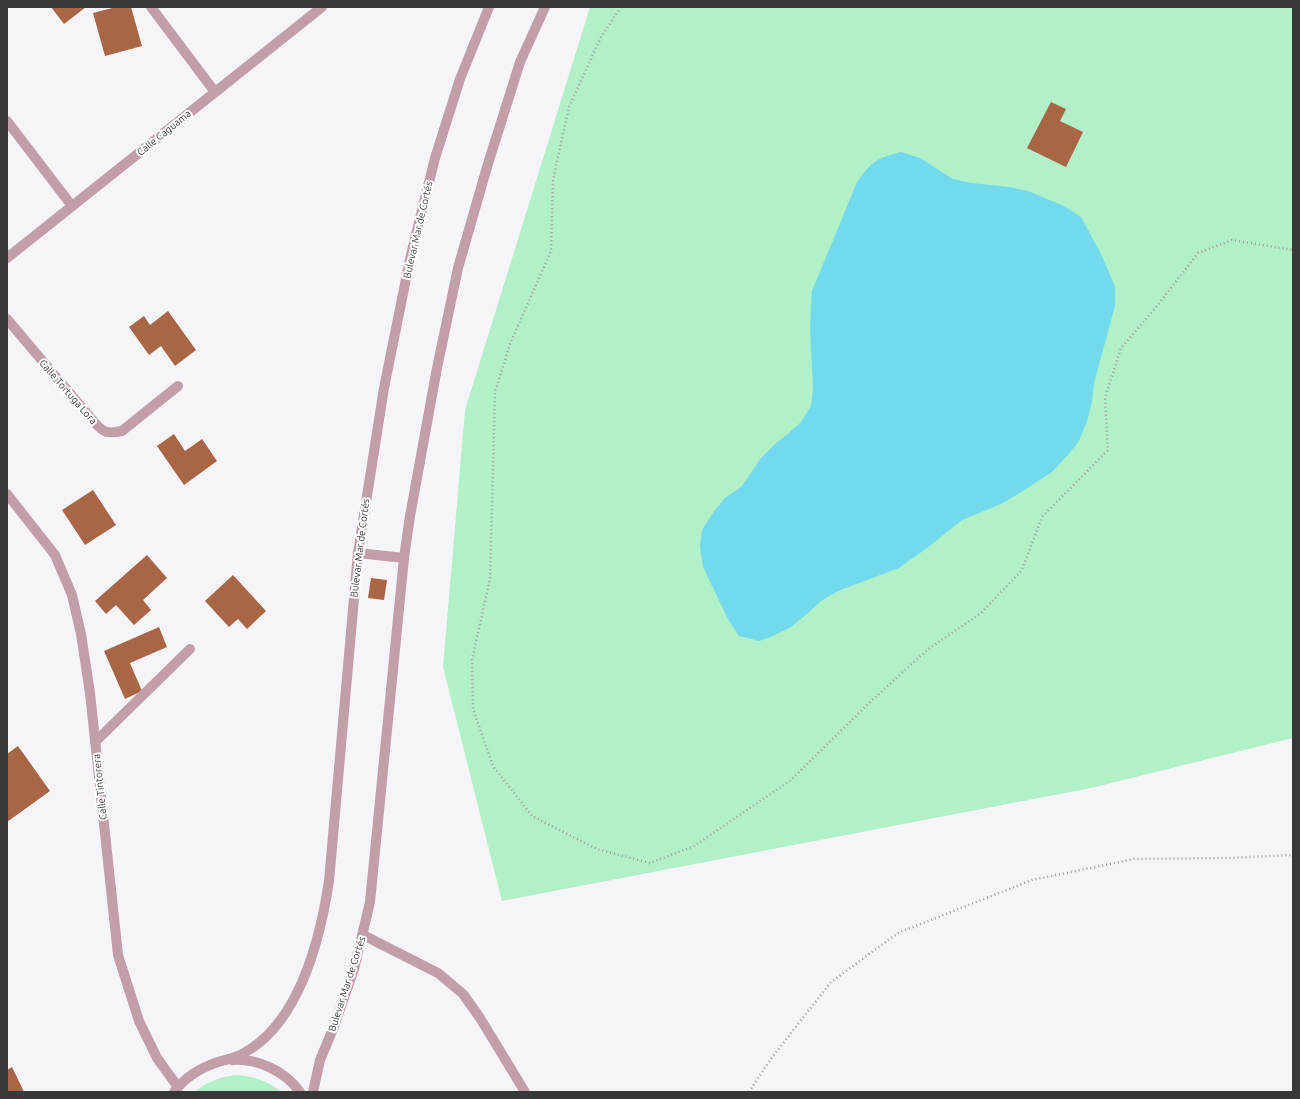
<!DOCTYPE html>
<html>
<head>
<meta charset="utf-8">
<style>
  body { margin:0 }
  #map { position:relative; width:1300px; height:1099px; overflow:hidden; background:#f5f4f9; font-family:Ubuntu,sans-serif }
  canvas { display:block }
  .frame { position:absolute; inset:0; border:8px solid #38383a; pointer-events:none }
</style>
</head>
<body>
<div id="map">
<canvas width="1300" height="1099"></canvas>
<div class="frame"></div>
</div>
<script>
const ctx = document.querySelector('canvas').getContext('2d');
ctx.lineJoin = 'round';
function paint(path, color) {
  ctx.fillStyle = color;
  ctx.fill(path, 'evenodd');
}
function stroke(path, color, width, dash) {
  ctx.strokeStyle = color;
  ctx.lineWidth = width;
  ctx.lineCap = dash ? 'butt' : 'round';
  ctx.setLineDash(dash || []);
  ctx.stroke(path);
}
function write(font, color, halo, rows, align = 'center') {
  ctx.font = font + ' Ubuntu,sans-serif';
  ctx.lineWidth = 4;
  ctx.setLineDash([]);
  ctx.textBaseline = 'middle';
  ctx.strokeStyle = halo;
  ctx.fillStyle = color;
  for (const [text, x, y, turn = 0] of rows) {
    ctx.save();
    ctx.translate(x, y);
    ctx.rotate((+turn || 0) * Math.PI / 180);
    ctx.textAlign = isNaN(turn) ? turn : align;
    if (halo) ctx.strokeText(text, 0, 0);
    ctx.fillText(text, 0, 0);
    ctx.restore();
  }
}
const green = new Path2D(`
  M590 7H1293V738L1091 788 502 901 443 667 465 410Z
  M236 1075C253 1076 268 1081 282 1092H195C206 1082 220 1077 236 1075Z`);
const water = new Path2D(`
  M901 152 920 158 953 179 971 183 1009 187 1028 191 1064 206 1081 217 1100 252 1115 286V306L1094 383 1092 402 1087 421 1079 441 1066 457 1052 472 1018 494 1001 504 962 520 931 545 899 568 838 591 821 601 807 614 791 627 773 636 759 641 739 636 728 619 703 567 700 547 702 530 714 511 725 498 741 487 761 458 775 444 789 433 801 422 811 406 813 388 810 328 812 291 857 182C871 162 877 158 901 152Z`);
const building = new Path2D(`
  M51 7H86L64 24Z
  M116 7H131L142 46 105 56 93 13Z
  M1051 102 1066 109 1060 121 1083 132 1066 167 1027 148Z
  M168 311 196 350 175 366 161 346 149 355 129 327 144 316 150 325Z
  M174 434 185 451 202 439 217 461 184 485 157 446Z
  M93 490 116 525 85 545 62 510Z
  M147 555 167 578 143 600 151 610 134 625 116 605 106 614 95 601Z
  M233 575 266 611 247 629 238 619 229 627 205 601Z
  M371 578 387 580 384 600 368 598Z
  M159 627 167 647 130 663 142 691 125 699 104 651Z
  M18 746 50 791 7 822V754Z
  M12 1067 24 1092H7V1070Z`);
const path = new Path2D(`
  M621 7 601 37 569 107 553 180 551 251 510 344 495 392 490 579 472 660 473 709 493 766 532 816 597 849 650 863 694 846 791 780 868 704 927 650 981 613 1022 570 1042 517 1108 450 1105 398 1121 348 1157 306 1198 253 1232 240 1293 250
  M749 1092 770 1060 831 982 898 933 1032 880 1134 859 1229 858 1293 855`);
const service = new Path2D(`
  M95 742 190 649`);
const minor = new Path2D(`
  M151 7 215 92
  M7 121 72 206
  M7 258 322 7
  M7 319 94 422C104 433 107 434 122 431L178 386
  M7 494 55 555 72 595 81 634 90 693 118 955 139 1021 157 1058 178 1087
  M358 553 404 558
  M363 935 438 973 463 994 480 1018 525 1092`);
const tertiary = new Path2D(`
  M232 1060C257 1058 285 1071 300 1092
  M174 1092C185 1077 200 1068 218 1062 227 1059 236 1058 244 1053 300 1022 320 940 329 881L358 553 384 388 410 259 435 158 460 79 489 7
  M313 1092 320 1060 333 1029 354 969 370 902 404 558 410 516 437 368 458 268 487 167 520 62 545 7`);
const streetNames = [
  ["Calle Caguama",164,133,-39],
  ["Bulevar Mar de Cortés",418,230,-77],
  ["Calle Tortuga Lora",68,392,49],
  ["Bulevar Mar de Cortés",360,548,-83],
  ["Calle Tintorera",100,787,-96],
  ["Bulevar Mar de Cortés",347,984,-72]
];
paint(green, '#b2f0c8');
paint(water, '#72daec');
paint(building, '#a96644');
stroke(path, '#9e9da1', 2.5, [1, 3]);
stroke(service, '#c29ea8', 10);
stroke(minor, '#c29ea8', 10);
stroke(tertiary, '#c29ea8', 10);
write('10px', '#38383a', '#fff', streetNames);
</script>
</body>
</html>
